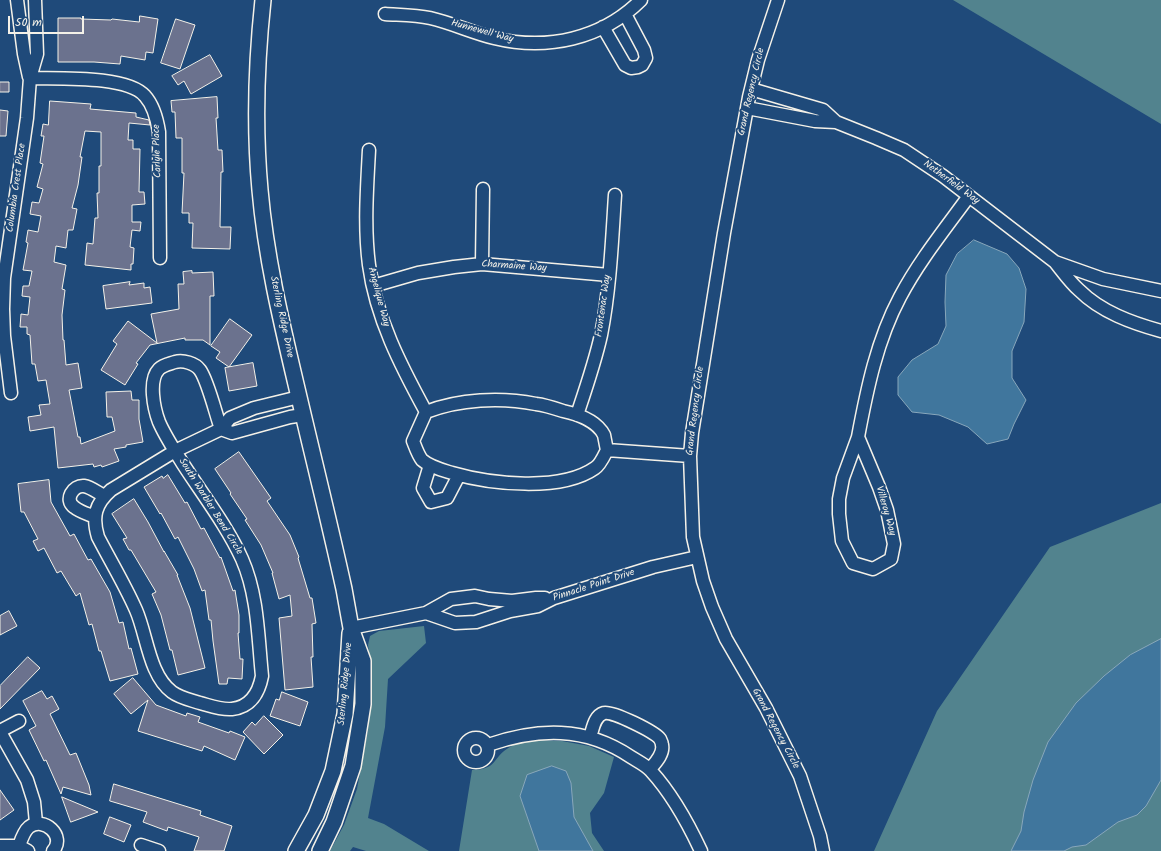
<!DOCTYPE html>
<html>
<head>
<meta charset="utf-8">
<style>
  body { margin:0 }
  #map { position:relative; width:1161px; height:851px; overflow:hidden; background:#1f4a7a; font-family:Kalam,sans-serif }
  canvas { display:block }
  .scale { position:absolute; left:8px; top:16px; width:76px; height:18px; box-sizing:border-box; border:2px solid #f4f1e8; border-top:0; padding-left:5px; font-size:12px; line-height:14px; white-space:nowrap; color:#f4f1e8; -webkit-text-stroke:3px #1f4a7a; paint-order:stroke }
</style>
</head>
<body>
<div id="map">
<canvas width="1161" height="851"></canvas>
<div class="scale">50 m</div>
</div>
<script>
const ctx = document.querySelector('canvas').getContext('2d');
ctx.lineJoin = 'round';
function paint(path, color) {
  ctx.fillStyle = color;
  ctx.fill(path, 'evenodd');
}
function stroke(path, color, width, dash) {
  ctx.strokeStyle = color;
  ctx.lineWidth = width;
  ctx.lineCap = dash ? 'butt' : 'round';
  ctx.setLineDash(dash || []);
  ctx.stroke(path);
}
function write(font, color, halo, rows, align = 'center') {
  ctx.font = font + ' Kalam,sans-serif';
  ctx.lineWidth = 4;
  ctx.setLineDash([]);
  ctx.textBaseline = 'middle';
  ctx.strokeStyle = halo;
  ctx.fillStyle = color;
  for (const [text, x, y, turn = 0] of rows) {
    ctx.save();
    ctx.translate(x, y);
    ctx.rotate((+turn || 0) * Math.PI / 180);
    ctx.textAlign = isNaN(turn) ? turn : align;
    if (halo) ctx.strokeText(text, 0, 0);
    ctx.fillText(text, 0, 0);
    ctx.restore();
  }
}
const green = new Path2D(`
  M953 0H1161V124Z
  M1161 503V851H874L937 711 1050 547Z
  M424 626 426 643 388 679 385 727 368 818 384 824 429 851H366L353 847 350 851H330L344 825 357 789 368 730 371 666 368 645 370 636 379 631Z
  M537 740 562 741 589 746 614 757 604 793 590 813 592 833 604 851H459L472 770C499 769 491 758 510 747 517 742 529 742 537 740Z`);
const water = new Path2D(`
  M974 240 1007 254 1019 268 1026 289 1024 322 1012 351V378L1026 400 1014 424 1008 439 987 444 968 427 939 415 912 412 898 395V377L912 360 938 344 946 326 945 302 946 275 957 254Z
  M1161 639V780L1146 806 1137 815 1118 822 1086 845 1072 847 1064 851H1011L1021 831 1024 812 1033 780 1048 742 1076 703 1104 676 1130 655Z
  M552 766 566 771 571 783 574 817 593 851H539L520 796 527 775Z`);
const building = new Path2D(`
  M140 16 158 19 153 53 146 52 145 60 121 56 120 64 94 62H58V18H81V19L111 20 112 19 139 22Z
  M176 19 195 25 180 69 161 63Z
  M210 55 222 76 191 94 184 81 178 85 172 76Z
  M0 82H9V92H0Z
  M217 97 218 118H216L218 150H222L223 172H221L220 227H231L230 249 192 248 193 223H189V213H182L184 173H182V138H176L175 112H172L171 101Z
  M50 101 91 104 90 109 136 113V117L149 120 150 125 129 123 128 140H133V149H140L139 192H144L145 204 132 205V222H141L140 231 132 230 130 247 134 248 133 264H131V270L85 265 87 243 93 244 95 218H98L97 193H99V166H101V132L85 131 80 157H82L78 185 72 208 77 209 73 230H68L66 248 56 246 54 262 66 265 62 289 65 290 62 315 63 340H64L66 365 78 363 82 388 69 390 78 437H80L81 444 115 431 112 417H107L106 392 131 391 132 400H139V419L143 442 126 445V447L114 449 119 461 102 467 101 465 94 467 93 464 58 468 54 427 30 431 28 417 41 415 39 405 50 404 46 380 38 381 35 364H32L30 335 27 334V327H20L21 314 28 315 30 297 22 296 23 286H29L32 271 23 270 28 243 26 242 28 230 38 232 41 216 30 214 32 202 39 203 43 189 37 187 43 164 40 163 44 136H41L43 124 48 125Z
  M0 110 8 111 6 136H0Z
  M192 271V273L213 272 214 296H210V345L203 340H185V338L150 345 136 363 138 364 125 385 101 370 117 344 113 341 128 321 157 343 151 314 179 309 178 284H184L183 272Z
  M130 282 129 285 144 283V288L150 287 152 303 106 309 103 286Z
  M230 319 252 335 229 367 216 358 220 352 211 346Z
  M253 363 257 386 229 391 225 368Z
  M239 452 271 498 267 501 290 535 299 557 298 558 310 598H312L316 623 312 624 313 657H311L313 687 285 690 279 618 292 616 290 595 279 599 272 573H273L261 545 245 520 247 519 230 494 231 493 215 469Z
  M168 475 185 503 187 502 201 529 204 528 220 558 221 557 233 591 235 590 239 615V633H238L240 659H243L242 679 228 678 227 684H219L213 641 211 620H209L205 590 202 591 194 569 178 537 175 539 161 513 160 514 144 487 162 476 163 478Z
  M49 480 51 502 70 536 74 534 88 560 91 559 110 592 119 623 123 622 129 649 131 648 138 674 110 681 101 651H99L92 624 89 625 80 593 76 596 61 571 57 573 44 548 38 551 33 541 38 539 24 512H21L18 484Z
  M134 499 148 522 164 552V551L178 575H177L190 608 205 668 178 675 172 650H170L161 615 152 594 156 592 131 550H129L123 539 127 538 112 514Z
  M9 611 17 626 0 635V616Z
  M28 657 40 668 0 709V686Z
  M133 678 156 705 186 716 187 713 200 717 198 722 229 733 230 731 245 737 235 760 204 746 202 751 138 731 148 700 131 714 114 694Z
  M42 691 47 699 52 696 59 709 50 714 70 755 76 753 89 785 91 795 63 787 61 794 46 760 44 761 29 730 36 726 23 701Z
  M282 692 308 702 300 726 270 716 276 699 279 700Z
  M264 716 283 735 264 754 243 732 252 722 255 725Z
  M114 784 201 811 200 815 232 826 224 851H194L199 837 168 827 167 831 143 822 147 812 110 801Z
  M0 790 14 810 0 820Z
  M62 797 98 812 71 822Z
  M110 817 131 825 124 842 104 834Z`);
const minor = new Path2D(`
  M17 0 24 54 29 77
  M778 0 758 60 749 97 724 233 692 433 690 456 693 537 703 581 712 607 726 639 766 708 800 776 820 836 823 851
  M385 14C400 15 416 15 430 18 452 23 473 33 494 38 547 51 602 39 641 0
  M603 27 625 65 631 68 638 67 642 65 646 58 644 50 625 14
  M30 78C57 79 127 75 145 96 154 106 157 119 159 132L160 258
  M751 89 823 110 836 122
  M747 108 815 121 836 122 876 138 904 150 943 176 1055 262
  M369 150C367 188 364 227 369 265 376 318 401 366 426 412
  M482 264 483 189
  M373 286 418 273 454 267 482 264 609 275
  M1161 291 1103 279 1055 262C1063 272 1070 282 1079 290 1101 312 1132 323 1161 331
  M11 393 4 336 3 309 4 278 27 118 30 78 37 54 35 0
  M426 412 413 441C415 446 418 455 422 460 430 467 442 470 452 473 490 484 561 492 595 468 600 465 604 456 607 450
  M426 412C459 399 501 397 536 404 545 405 554 408 563 411 577 414 597 421 604 435 605 440 606 446 607 450
  M577 415C586 388 595 362 601 335 610 289 612 241 615 195
  M221 429C216 415 208 381 200 370 195 363 183 360 175 362 169 364 163 365 159 369 148 380 154 409 159 422 165 436 175 451 183 464 203 495 227 526 242 559 258 595 258 637 262 676 259 692 251 707 232 709 221 710 211 706 200 703 191 700 180 698 172 692 149 675 147 635 136 610 125 585 111 562 98 537 92 517 95 504 111 490L175 451 221 429 230 418 254 408 299 397
  M221 429 232 433 290 417 303 415
  M858 437 879 487 887 510 894 544 891 559 873 569 853 563 842 541 839 514V499L843 478Z
  M858 437C867 389 877 340 900 297 919 261 945 229 969 196
  M607 450 690 456
  M430 465 423 488 431 502 447 498 459 475
  M95 517C88 514 80 512 74 507 64 500 73 485 84 486 91 487 98 493 104 496
  M426 613 455 623 476 622 510 611 538 606 554 598 653 567 697 557
  M351 628 426 613 451 599 475 596 489 599 512 601 536 598H545
  M0 731 19 721
  M0 732 27 780 34 802 36 823
  M590 737C593 729 594 716 604 713 613 711 655 732 660 739 661 741 662 743 662 745 664 754 655 763 650 769
  M464 750a12 12 0 1 1 24 0a12 12 0 1 1-24 0Z
  M488 745C538 728 585 726 631 757 637 761 646 765 651 771 672 794 688 823 701 851
  M141 845 159 851
  M0 846H19L28 851
  M19 846C21 840 24 831 29 827 44 816 66 836 53 851`);
const tertiary = new Path2D(`
  M263 0C256 65 254 124 260 190 266 260 283 329 299 397 314 461 330 525 344 589L351 628 363 661V704L353 766 334 822 320 851
  M296 851 316 815 333 771 345 714 350 633`);
const streetNames = [
  ["Hunnewell Way",482,32,15],
  ["Grand Regency Circle",752,92,-77],
  ["Carlyle Place",158,151,-92],
  ["Netherfield Way",951,183,36],
  ["Columbia Crest Place",17,188,-82],
  ["Charmaine Way",514,267,4],
  ["Angelique Way",378,297,75],
  ["Frontenac Way",604,306,-82],
  ["Sterling Ridge Drive",281,317,78],
  ["Grand Regency Circle",696,411,-83],
  ["South Warbler Bend Circle",210,507,58],
  ["Villeroy Way",885,511,74],
  ["Pinnacle Point Drive",594,586,-18],
  ["Sterling Ridge Drive",346,684,-85],
  ["Grand Regency Circle",775,729,62]
];
paint(green, '#52838e');
paint(water, '#40769d');
stroke(water, '#88a7bb', 1);
paint(building, '#6b728e');
stroke(building, '#f4f1e8', 1);
stroke(minor, '#f4f1e8', 15);
stroke(tertiary, '#f4f1e8', 18);
stroke(minor, '#1f4a7a', 12);
stroke(tertiary, '#1f4a7a', 15);
write('10px', '#f4f1e8', '#1f4a7a', streetNames);
</script>
</body>
</html>
